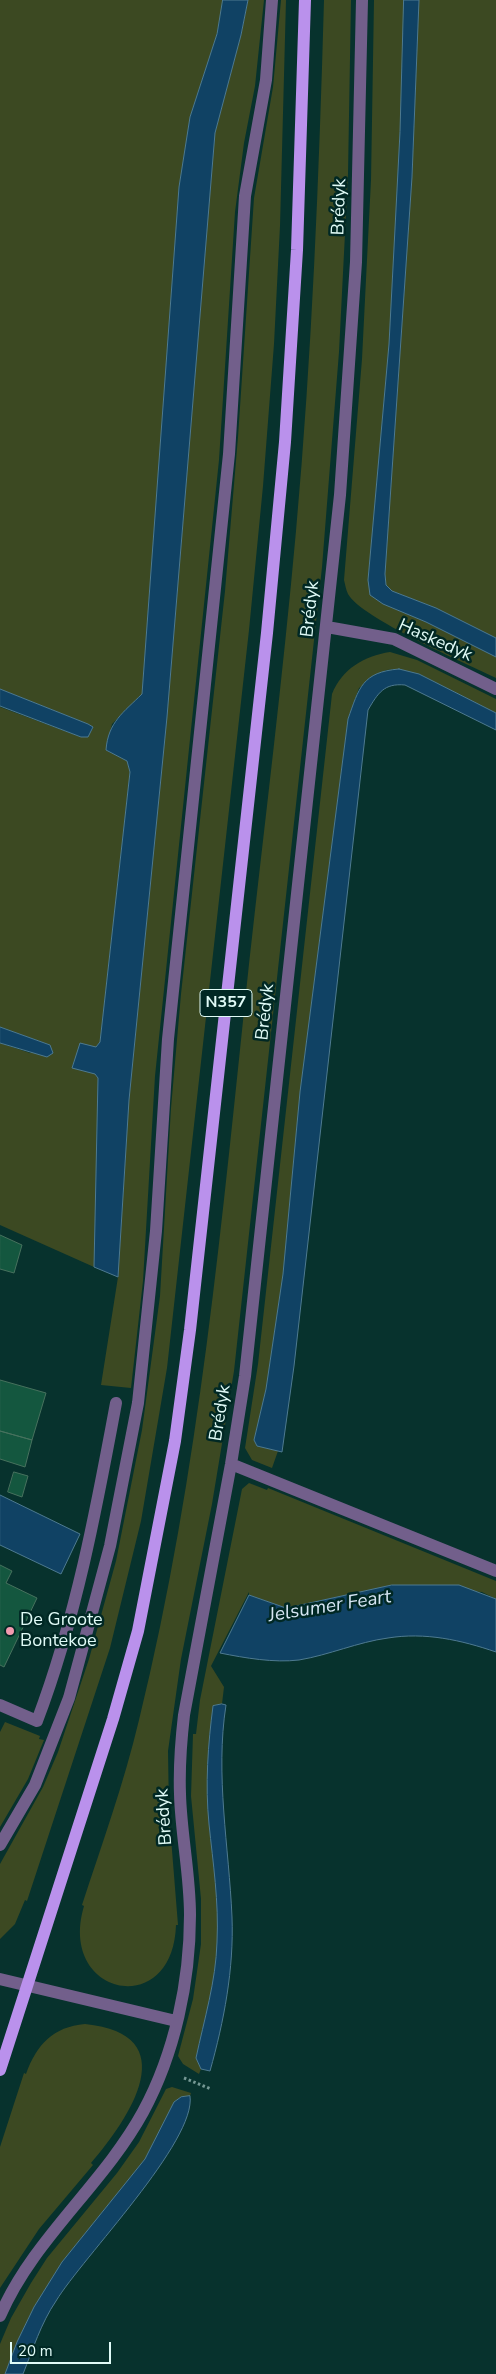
<!DOCTYPE html>
<html>
<head>
<meta charset="utf-8">
<style>
  body { margin:0 }
  #map { position:relative; width:496px; height:2374px; overflow:hidden; background:#07322d; font-family:"Nunito Sans",sans-serif }
  canvas { display:block }
  .scale { position:absolute; left:10px; top:2342px; width:101px; height:22px; box-sizing:border-box; border:2px solid #e0fbf7; border-top:0; padding-left:6px; font-size:15px; line-height:18px; white-space:nowrap; color:#e0fbf7; -webkit-text-stroke:4px #002824; paint-order:stroke }
</style>
</head>
<body>
<div id="map">
<canvas width="496" height="2374"></canvas>
<div class="scale">20 m</div>
</div>
<script>
const ctx = document.querySelector('canvas').getContext('2d');
ctx.lineJoin = 'round';
function paint(path, color) {
  ctx.fillStyle = color;
  ctx.fill(path, 'evenodd');
}
function stroke(path, color, width, dash) {
  ctx.strokeStyle = color;
  ctx.lineWidth = width;
  ctx.lineCap = dash ? 'butt' : 'round';
  ctx.setLineDash(dash || []);
  ctx.stroke(path);
}
function write(font, color, halo, rows, align = 'center') {
  ctx.font = font + ' "Nunito Sans",sans-serif';
  ctx.lineWidth = 5;
  ctx.setLineDash([]);
  ctx.textBaseline = 'middle';
  ctx.strokeStyle = halo;
  ctx.fillStyle = color;
  for (const [text, x, y, turn = 0] of rows) {
    ctx.save();
    ctx.translate(x, y);
    ctx.rotate((+turn || 0) * Math.PI / 180);
    ctx.textAlign = isNaN(turn) ? turn : align;
    if (halo) ctx.strokeText(text, 0, 0);
    ctx.fillText(text, 0, 0);
    ctx.restore();
  }
}
const green = new Path2D(`
  M0 0H223L217 34 190 117 179 187 142 694 112 724 106 750 127 761 130 772 100 1042 96 1047 75 1059 72 1067 95 1074 98 1078 94 1267 0 1225V1043L30 1053 50 1045 0 1027V707L81 737 88 736 93 728 88 724 0 689Z
  M248 0H264L255 86 244 143 235 212 219 460 155 1076 143 1281 131 1388 101 1385 118 1277 129 1100 167 717 215 133 241 35Z
  M281 0H286L280 226 274 344 263 486 249 630 167 1368 141 1521 110 1648 27 1901 25 1900 15 1924 0 1939V1864L43 1787 58 1752 89 1659 116 1561 142 1430 160 1296 171 1108 181 994 225 591 238 437 254 198 273 87Z
  M324 0H351L348 174 339 352 322 567 234 1371 212 1504 181 1659 168 1751 169 1813 178 1925H176C173 2021 57 1996 84 1906L82 1905C102 1844 124 1783 139 1720 200 1472 222 1217 249 964 265 820 283 676 296 531 312 354 319 177 324 0Z
  M374 0H404L400 132 389 344 368 580 383 604 426 622 496 657V678C467 664 361 618 348 594 346 590 345 584 344 580L362 359 371 180Z
  M419 0H496V638L436 608 392 591 386 585 385 574 412 177Z
  M390 652 417 660 496 699V713L419 674 399 669 386 670 359 688 348 719 300 1092 283 1274 266 1389 254 1440 257 1446 278 1451 272 1468 252 1460 245 1448 258 1364 332 694C342 669 364 656 390 652Z
  M249 1483 267 1490 268 1488 496 1581V1599L482 1592 392 1585 286 1608 249 1595V1592L211 1666 224 1687 222 1704 213 1706C208 1745 205 1785 209 1824 213 1863 219 1902 217 1942 216 1981 204 2020 196 2058L201 2069 199 2074 183 2064 178 2056 193 1999 201 1944V1899L191 1796 193 1734H196L200 1700 242 1489Z
  M5 1722 40 1736 39 1739 44 1740 28 1779 0 1827V1732Z
  M85 2024C186 2034 130 2118 91 2163L93 2165 39 2229 0 2288V2147L24 2073 26 2074C37 2044 53 2027 85 2024Z
  M172 2087 191 2093 190 2096 181 2097 174 2102 145 2159 62 2262 34 2307 17 2342 5 2374H0V2344L11 2318 31 2283 47 2258 117 2173 139 2142 166 2089Z`);
const water = new Path2D(`
  M223 0H248L241 35 215 133 167 717 129 1100 118 1277 94 1267 98 1078 95 1074 72 1068 80 1043 96 1047 100 1042 130 772 127 761 106 750C108 722 124 712 142 694L179 187 190 117 217 34Z
  M404 0H419L412 177 385 574 386 585 392 591 436 608 496 638V657L426 622 383 604 370 595 368 580 389 344 400 132Z
  M399 669 419 674 496 713V730L405 685C384 683 378 693 368 710L294 1366 282 1452 257 1446 254 1440 266 1389 283 1274 300 1092 348 719C359 688 362 672 399 669Z
  M0 689 88 724 93 727 88 737H81L0 706Z
  M0 1027 50 1045 53 1053 47 1057 0 1043Z
  M0 1495 80 1534 61 1574 0 1545Z
  M392 1585H459L496 1599V1652C461 1640 425 1632 388 1638 358 1642 329 1655 299 1660 274 1663 245 1658 220 1653L249 1595 286 1608Z
  M222 1704 226 1705C215 1775 229 1847 232 1917 234 1969 224 2021 210 2071L201 2069 196 2058C204 2020 216 1981 217 1942 219 1902 213 1863 209 1824 205 1785 208 1744 213 1706Z
  M190 2096C197 2141 82 2258 56 2301 41 2323 33 2349 23 2374H5L17 2342 34 2307 62 2262 145 2159 174 2102 181 2097Z`);
const building = new Path2D(`
  M0 1235 22 1245 14 1273 0 1269Z
  M0 1380 46 1393 32 1440 0 1431Z
  M0 1431 32 1440 25 1467 0 1459Z
  M14 1472 28 1476 22 1497 8 1492Z
  M0 1565 12 1571 6 1583 37 1598 4 1667 0 1665Z`);
const path = new Path2D(`
  M184 2078 211 2089`);
const minor = new Path2D(`
  M327 627 394 639 496 689
  M231 1464 496 1571
  M0 1705 37 1721C76 1618 96 1511 116 1403
  M0 1845 35 1785 69 1698 110 1546 138 1403 156 1231 168 1039 229 454 245 196 266 80 272 0
  M0 1979 176 2021
  M0 2316C33 2239 103 2185 143 2112 175 2053 190 1981 190 1915 190 1874 181 1834 180 1794 179 1767 181 1741 184 1715L231 1464 245 1376 340 495 356 262 362 0`);
const major = new Path2D(`
  M0 2070 113 1719 138 1631 175 1441 190 1330 267 633 285 442 297 250 305 0`);
const markers = [
  [10,1631,5,"#f29aaf"]
];
const shields = [
  [226,1003,52]
];
const shieldNames = [
  ["N357",226,1003]
];
const streetNames = [
  ["Brédyk",340,207,-88],
  ["Brédyk",311,609,-84],
  ["Haskedyk",435,641,24],
  ["Brédyk",266,1012,-84],
  ["Brédyk",221,1413,-81],
  ["Brédyk",165,1817,-94]
];
const poiNames = [
  ["De Groote",20,1621],
  ["Bontekoe",20,1642]
];
const waterNames = [
  ["Jelsumer Feart",330,1607,-9]
];
paint(green, '#3c4922');
paint(water, '#104264');
stroke(water, '#4e7a90', 1);
paint(building, '#14573f');
stroke(building, '#47725e', 1);
stroke(path, '#759894', 3, [2.5, 2.5]);
stroke(minor, '#725f8b', 12);
stroke(major, '#ba91ec', 12);
for (const [x, y, r, color] of markers) {
  const dot = new Path2D();
  dot.arc(x, y, r, 0, 2 * Math.PI);
  ctx.fillStyle = color;
  ctx.fill(dot);
  stroke(dot, '#002824', 2);
}
for (const [x, y, w] of shields) {
  const box = new Path2D();
  box.roundRect(x - w / 2, y - 13.5, w, 27, 4);
  ctx.fillStyle = '#002824';
  ctx.fill(box);
  stroke(box, '#e0fbf7', 1);
}
write('bold 16px', '#e0fbf7', null, shieldNames);
write('18px', '#e0fbf7', '#002824', streetNames);
write('18px', '#e0fbf7', '#002824', poiNames, 'left');
write('italic 19px', '#d6e6f4', '#002824', waterNames);
</script>
</body>
</html>
